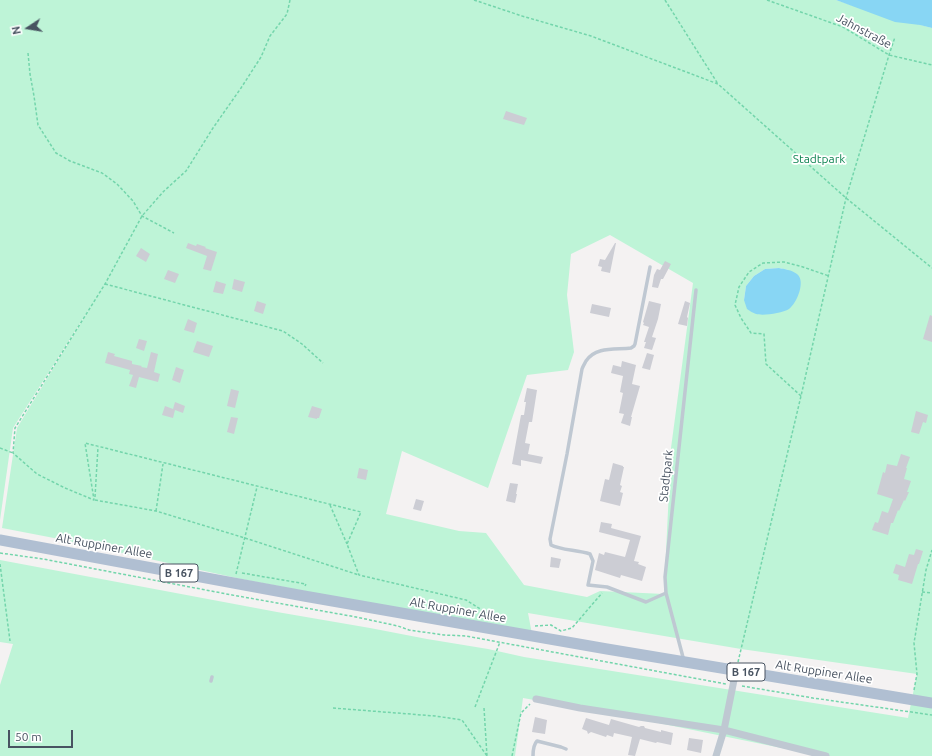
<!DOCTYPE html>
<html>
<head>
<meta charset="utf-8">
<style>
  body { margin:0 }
  #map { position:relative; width:932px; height:756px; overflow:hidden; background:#f4f2f2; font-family:Ubuntu,sans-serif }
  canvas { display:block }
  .north { position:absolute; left:8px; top:8px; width:40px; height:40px; -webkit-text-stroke:3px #fff; paint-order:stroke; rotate:258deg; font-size:11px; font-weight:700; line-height:16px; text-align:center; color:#485361 }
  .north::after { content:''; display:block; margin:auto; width:14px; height:18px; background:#485361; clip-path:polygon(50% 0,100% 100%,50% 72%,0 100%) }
  .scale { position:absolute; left:8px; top:730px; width:65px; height:18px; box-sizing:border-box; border:2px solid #485361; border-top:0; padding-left:5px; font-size:12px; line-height:14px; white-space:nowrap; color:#485361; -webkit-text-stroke:3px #fff; paint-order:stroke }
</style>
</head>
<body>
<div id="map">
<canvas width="932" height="756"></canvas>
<div class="north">N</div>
<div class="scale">50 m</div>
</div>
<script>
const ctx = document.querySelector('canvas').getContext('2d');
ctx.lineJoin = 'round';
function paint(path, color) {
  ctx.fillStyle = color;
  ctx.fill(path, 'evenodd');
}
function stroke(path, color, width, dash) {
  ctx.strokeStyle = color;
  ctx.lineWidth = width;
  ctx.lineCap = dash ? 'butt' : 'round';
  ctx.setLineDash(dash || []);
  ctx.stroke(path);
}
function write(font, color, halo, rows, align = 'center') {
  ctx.font = font + ' Ubuntu,sans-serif';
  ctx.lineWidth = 3.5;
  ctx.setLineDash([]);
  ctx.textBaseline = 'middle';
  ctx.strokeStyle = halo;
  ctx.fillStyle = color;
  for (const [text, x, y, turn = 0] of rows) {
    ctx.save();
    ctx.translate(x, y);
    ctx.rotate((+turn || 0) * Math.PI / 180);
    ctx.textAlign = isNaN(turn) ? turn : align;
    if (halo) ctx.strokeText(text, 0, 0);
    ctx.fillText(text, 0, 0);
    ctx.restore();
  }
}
const green = new Path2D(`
  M0 0H836L860 8 932 28V756H821L624 716 523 698 515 756H0V685L13 644 0 642V560L277 612 370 628 427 639 488 649 524 657 908 718 917 674 741 649 528 613 532 634 241 579 54 538 2 528 17 428 91 306 13 428 0 520ZM610 235 693 283 671 448 664 594 600 591 587 597 524 585 486 533 459 531 386 514 402 451 488 488 527 375 568 370 574 352 567 295 571 254ZM779 268 788 270 744 300 746 286 754 276 765 269Z`);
const water = new Path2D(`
  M836 0H932V28L920 25 895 22Z
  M779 268C784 269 792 270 797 274 806 281 797 303 789 309 782 313 764 316 756 314 753 313 750 311 747 309L744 300 746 286 754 276 765 269Z`);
const building = new Path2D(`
  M506 111 527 118 524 125 503 119Z
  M188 243 196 246 197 244 206 247 205 248 217 252 211 271 203 269 207 256 186 248Z
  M615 243H616L610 273 601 271 602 267 598 266 600 259 605 260Z
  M141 248 150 254 146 262 136 256Z
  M665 261 671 264 663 279H661L658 288 652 287 654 275 657 269 660 270Z
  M168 270 179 274 175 283 164 279Z
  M234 279 245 282 242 292 232 289Z
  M216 281 226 284 223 294 213 292Z
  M257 301 266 304 263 314 254 311Z
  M649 301 661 304 658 319 652 337 656 338 652 350 644 348 646 342H644L649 327 643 325 644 323 643 322Z
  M685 301 690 303 687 317 688 318 687 326 678 324Z
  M592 304 611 308 609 317 590 313Z
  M930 315 932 316V342L923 339Z
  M188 319 197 323 194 333 184 330Z
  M139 339 147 341 144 351 136 348Z
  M197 341 213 346 209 357 193 352Z
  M108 352 115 354 114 356 132 361V364L142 366 141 367 147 368 151 352 158 354 154 372 160 374 158 382 139 377 136 388 129 386 133 375 129 374 130 370 105 363Z
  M647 353 654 355 650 370 642 368Z
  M622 361 636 365 632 384 640 386 631 417H632L630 426 621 423 624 414 619 413 623 393 620 392 623 376 611 373 613 365 621 367Z
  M176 367 184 370 180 383 172 380Z
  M527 388 537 390 532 422H529L525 443 530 444 528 454 543 457 541 464 521 460V466L512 464 521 415H524L526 402H524Z
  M231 389 239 391 235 408 227 406Z
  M175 402 185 406 183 413 175 410 173 418 162 415 165 406 173 409Z
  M312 406 322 409 319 418H317V419L308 417Z
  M916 411 928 415 926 423 923 422 919 434 911 432Z
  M231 417 238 418 234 434 227 432Z
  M901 454 910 457 906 468H907L904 479 911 481 907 492H909L905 501 904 500 899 511 898 510 893 523H891L888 535 872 530 875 522 878 523 882 511 888 513 893 499 877 494 883 472 885 473 887 464 897 466Z
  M613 463 623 466V467H624L620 485 622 486 620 492 623 493 620 506 600 501 605 479 609 480Z
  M359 468 368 470 366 480 357 478Z
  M510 483 518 484 516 494H517L515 503 506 501Z
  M416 499 424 501 421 511 413 509Z
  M601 522 612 524 611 528 641 536 634 561 639 562 638 564 646 567 642 581 621 575 620 578 595 570 599 553 604 555 605 552 625 557 630 540 599 532Z
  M916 549 923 551 919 564H918L912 584 898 580 899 575 893 573 896 564 905 567 909 554 914 555Z
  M551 557 561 559 559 568 550 567Z
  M535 717 547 720 545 734 532 732Z
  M586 718 609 725 611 719 639 727 641 726H644L645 728 661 732V730L673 733 671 745 657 742 656 743 640 739 635 756 628 755 632 737 614 733 613 737 607 735 606 737 591 732 588 734 587 731 582 729Z
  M689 738 703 740 701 753 687 750Z`);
const path = new Path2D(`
  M290 0 287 14 270 36 261 57 241 88 213 128 186 171 164 191 142 216 105 284 15 428 13 453 37 474 65 488 94 500 85 443 361 512 347 544 359 575 466 600 485 612 504 620
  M474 0 522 16 591 36 718 84 846 198 932 268
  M665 0 718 84
  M767 0 843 27 889 55 932 65
  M28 53 30 74 34 96 38 125 56 153 70 161 102 173 117 184 133 201 142 216 174 233
  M105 284 283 331 302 344 323 363
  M801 396 766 364 764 334 751 333 741 318 735 305 739 287 749 272 763 263 784 262 803 267 829 276
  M0 448 13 453
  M95 497 98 447
  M95 500 156 511 245 538 359 575
  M330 505 347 544
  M156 511 163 464
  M0 553 43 559 232 595 356 617 398 626 409 630 444 635 466 636 726 684
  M0 564 10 641
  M242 573 306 584 305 586
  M236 574 257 487
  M922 592 932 593
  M535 626 551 625 561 631 572 628 602 593
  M738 662 801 396 846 198 889 55 895 37
  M742 686 813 698 932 715
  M914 690 917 674 914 643 926 570 932 550
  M475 707 500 642
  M333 708 435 716 462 720 487 756
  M484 708 487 756
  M512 756 521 713 530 704`);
const service = new Path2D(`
  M650 267 635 344 634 346 631 348C616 350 596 346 586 361 585 363 583 366 582 369L567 454 550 539 551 545C560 550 578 550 590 554L593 561 588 585 607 587 646 602 666 593
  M684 661 666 593 665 577 696 290
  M211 681 212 677
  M533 756C533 751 533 745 537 741L561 747 566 749`);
const minor = new Path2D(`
  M536 699 580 708 724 730 826 756
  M716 756 724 730 736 670`);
const primary = new Path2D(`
  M0 540 304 596 607 649 932 703`);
const shields = [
  [179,573,38],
  [746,672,38]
];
const shieldNames = [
  ["B 167",179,573],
  ["B 167",746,672]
];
const streetNames = [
  ["Jahnstraße",864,31,28],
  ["Stadtpark",666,476,-84],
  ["Alt Ruppiner Allee",104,546,10],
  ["Alt Ruppiner Allee",458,610,10],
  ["Alt Ruppiner Allee",824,672,9]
];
const parkNames = [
  ["Stadtpark",819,159]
];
paint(green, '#bef4d7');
paint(water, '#88d6f4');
paint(building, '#cccdd4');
stroke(path, '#73d5ab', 1.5, [3, 2]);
stroke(service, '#bfc8d2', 3.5);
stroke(minor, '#bfc8d2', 7);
stroke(primary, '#b0bfd2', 11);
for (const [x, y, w] of shields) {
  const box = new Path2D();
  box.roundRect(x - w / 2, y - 9, w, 18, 3);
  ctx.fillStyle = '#fff';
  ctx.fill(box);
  stroke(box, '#485361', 1);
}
write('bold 11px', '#485361', null, shieldNames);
write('12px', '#485361', '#fff', streetNames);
write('12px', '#108553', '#fff', parkNames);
</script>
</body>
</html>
